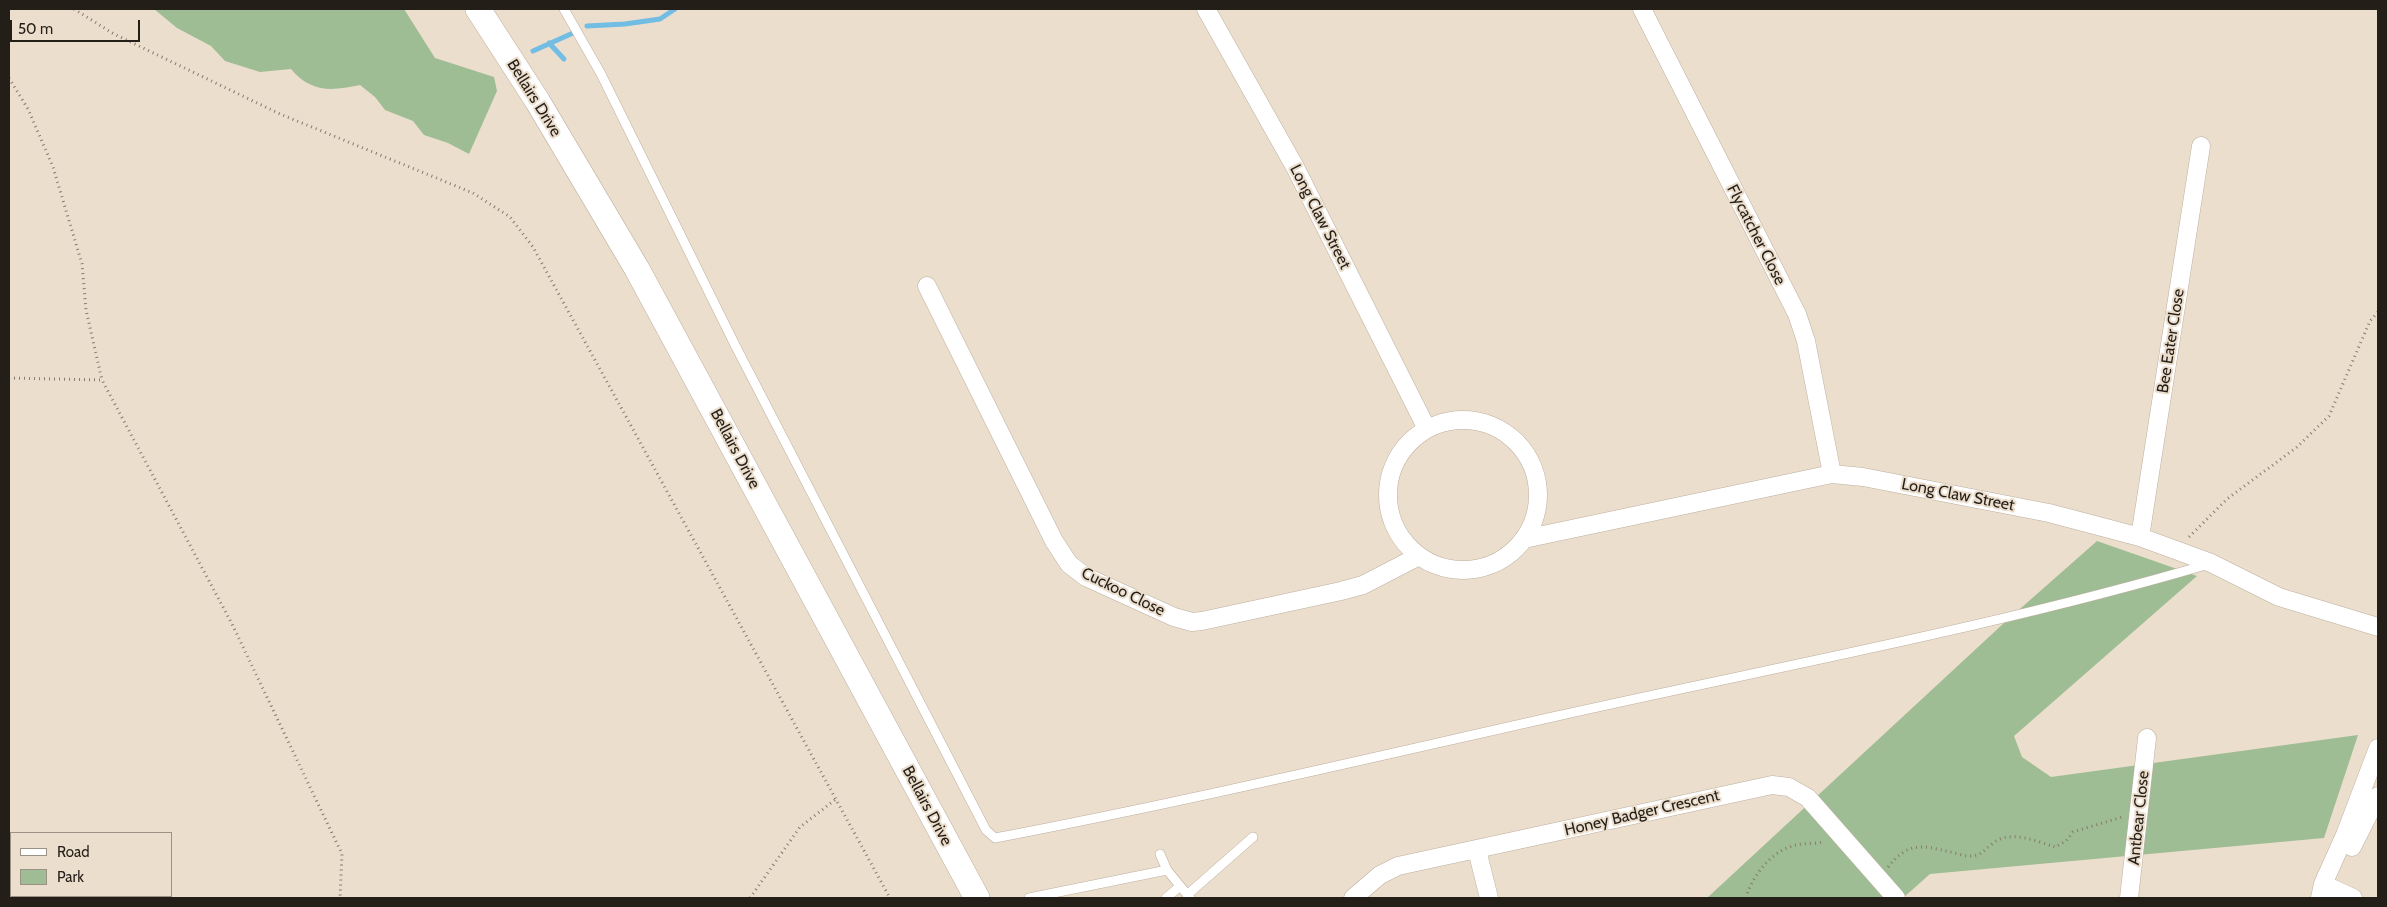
<!DOCTYPE html>
<html>
<head>
<meta charset="utf-8">
<style>
  body { margin:0 }
  #map { position:relative; width:2387px; height:907px; overflow:hidden; background:#ecdecd; font-family:Cabin,sans-serif }
  canvas { display:block }
  .frame { position:absolute; inset:0; border:10px solid #241e18; pointer-events:none }
  .legend { position:absolute; left:10px; top:832px; width:162px; height:65px; box-sizing:border-box; background:#ecdecd; border:1px solid #9c9185; margin:0; padding:6px 9px; list-style:none; font-size:15px; color:#241e18 }
  .legend li { display:flex; align-items:center; gap:10px; height:25px }
  .legend b { width:25px; border:1px solid #9c9185 }
  .scale { position:absolute; left:10px; top:20px; width:130px; height:22px; box-sizing:border-box; border:2px solid #241e18; border-top:0; padding-left:6px; font-size:15px; line-height:18px; white-space:nowrap; color:#241e18; -webkit-text-stroke:4px #ecdecd; paint-order:stroke }
</style>
</head>
<body>
<div id="map">
<canvas width="2387" height="907"></canvas>
<div class="frame"></div>
<ul class="legend">
<li><b style="height:6px;background:#fff"></b>Road</li>
<li><b style="height:14px;background:#9ebd94"></b>Park</li>
</ul>
<div class="scale">50 m</div>
</div>
<script>
const ctx = document.querySelector('canvas').getContext('2d');
ctx.lineJoin = 'round';
function paint(path, color) {
  ctx.fillStyle = color;
  ctx.fill(path, 'evenodd');
}
function stroke(path, color, width, dash) {
  ctx.strokeStyle = color;
  ctx.lineWidth = width;
  ctx.lineCap = dash ? 'butt' : 'round';
  ctx.setLineDash(dash || []);
  ctx.stroke(path);
}
function write(font, color, halo, rows, align = 'center') {
  ctx.font = font + ' Cabin,sans-serif';
  ctx.lineWidth = 4;
  ctx.setLineDash([]);
  ctx.textBaseline = 'middle';
  ctx.strokeStyle = halo;
  ctx.fillStyle = color;
  for (const [text, x, y, turn = 0] of rows) {
    ctx.save();
    ctx.translate(x, y);
    ctx.rotate((+turn || 0) * Math.PI / 180);
    ctx.textAlign = isNaN(turn) ? turn : align;
    if (halo) ctx.strokeText(text, 0, 0);
    ctx.fillText(text, 0, 0);
    ctx.restore();
  }
}
const green = new Path2D(`
  M154 9H404L435 58 494 77 497 91 469 154 448 143 424 135 413 121 385 110 375 97 360 85C332 91 311 93 291 69L260 72 225 61 211 46 177 28Z
  M2097 541 2197 576 2014 736 2022 757 2051 777 2358 735 2324 838 1930 874 1903 898H1707L2004 623Z`);
const stream = new Path2D(`
  M587 26 625 24 660 19 675 9
  M549 43 564 59
  M533 51 573 33`);
const path = new Path2D(`
  M74 9 114 34 280 114 473 193 510 217 533 247 890 898
  M9 78 28 109 53 167 82 264 86 310 102 380
  M9 378 102 380 232 624 342 854 340 898
  M2189 537 2227 499 2297 447 2329 416 2370 321 2378 312
  M1888 867C1908 842 1921 845 1950 852 1956 853 1963 856 1969 856 1981 856 1983 851 1992 844 2009 829 2036 841 2055 847L2066 841 2073 832 2122 817
  M750 898 800 827 836 799
  M1746 898C1752 876 1772 850 1796 845 1805 843 1815 844 1823 842`);
const lane = new Path2D(`
  M564 9 601 74 735 345 986 830 995 838C1184 802 1370 758 1557 716 1775 667 1995 627 2209 564
  M1160 854 1167 870 1190 898
  M1187 895 1253 837
  M1029 898 1167 870
  M1166 898 1179 887`);
const street = new Path2D(`
  M1206 9 1295 167 1427 429
  M1642 9 1797 314 1806 341 1832 474
  M927 286 1054 541 1069 564 1086 577 1174 617 1192 622 1202 621 1341 591 1363 585 1419 556
  M1388 495a75 75 0 1 1 150 0a75 75 0 1 1-150 0Z
  M2140 537 2201 146
  M1524 539 1832 474 1863 477 2049 513 2140 537 2211 563 2279 597 2378 627
  M2352 847 2378 796
  M1477 850 1489 898
  M2323 884 2353 898
  M1353 898 1380 875 1398 866 1772 785 1789 787 1808 798 1896 898
  M2129 898 2147 738
  M2320 898 2323 884 2345 835 2378 748`);
const secondary = new Path2D(`
  M478 9 538 102 637 269 977 898`);
const streetNames = [
  ["Bellairs Drive",534,98,58],
  ["Long Claw Street",1320,217,63],
  ["Flycatcher Close",1756,235,63],
  ["Bee Eater Close",2171,341,-81],
  ["Bellairs Drive",735,449,62],
  ["Long Claw Street",1958,495,11],
  ["Cuckoo Close",1123,592,26],
  ["Bellairs Drive",927,806,62],
  ["Honey Badger Crescent",1642,813,-13],
  ["Antbear Close",2139,818,-84]
];
paint(green, '#9ebd94');
stroke(stream, '#71bde4', 5);
stroke(lane, '#bdaf9f', 10);
stroke(street, '#bdaf9f', 19);
stroke(secondary, '#bdaf9f', 26);
stroke(path, '#857b70', 3, [1, 4]);
stroke(lane, '#fff', 9);
stroke(street, '#fff', 18);
stroke(secondary, '#fff', 25);
write('16px', '#241e18', '#ecdecd', streetNames);
</script>
</body>
</html>
